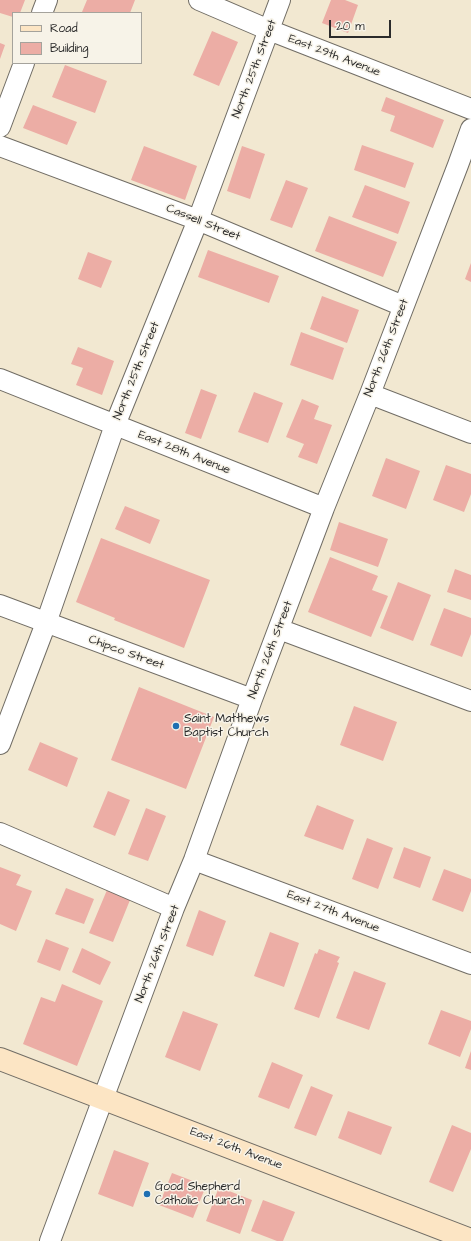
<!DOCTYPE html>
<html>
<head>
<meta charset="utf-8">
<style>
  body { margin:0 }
  #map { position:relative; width:471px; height:1241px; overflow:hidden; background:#f2e8d1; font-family:"Architects Daughter",sans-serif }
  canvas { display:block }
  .legend { position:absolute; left:12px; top:12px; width:130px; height:52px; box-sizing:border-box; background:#f7f3e8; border:1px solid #a5a39c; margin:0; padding:5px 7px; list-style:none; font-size:12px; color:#2b2b2b }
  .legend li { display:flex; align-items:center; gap:8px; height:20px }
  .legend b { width:20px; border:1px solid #a5a39c }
  .scale { position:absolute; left:329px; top:20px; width:62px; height:18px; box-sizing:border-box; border:2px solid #2b2b2b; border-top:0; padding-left:5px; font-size:12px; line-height:14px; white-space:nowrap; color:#2b2b2b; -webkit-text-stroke:3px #f7f3e8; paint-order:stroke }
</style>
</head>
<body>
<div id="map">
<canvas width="471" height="1241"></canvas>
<ul class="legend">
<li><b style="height:5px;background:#fce5c4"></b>Road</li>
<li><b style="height:11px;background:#ecada5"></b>Building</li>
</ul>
<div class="scale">20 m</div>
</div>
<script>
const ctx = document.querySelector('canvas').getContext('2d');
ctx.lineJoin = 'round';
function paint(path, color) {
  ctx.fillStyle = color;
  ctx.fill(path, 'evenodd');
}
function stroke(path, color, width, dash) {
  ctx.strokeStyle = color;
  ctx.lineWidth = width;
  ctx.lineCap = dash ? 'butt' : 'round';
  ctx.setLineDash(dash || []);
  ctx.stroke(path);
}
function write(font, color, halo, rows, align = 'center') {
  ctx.font = font + ' "Architects Daughter",sans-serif';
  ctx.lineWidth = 3;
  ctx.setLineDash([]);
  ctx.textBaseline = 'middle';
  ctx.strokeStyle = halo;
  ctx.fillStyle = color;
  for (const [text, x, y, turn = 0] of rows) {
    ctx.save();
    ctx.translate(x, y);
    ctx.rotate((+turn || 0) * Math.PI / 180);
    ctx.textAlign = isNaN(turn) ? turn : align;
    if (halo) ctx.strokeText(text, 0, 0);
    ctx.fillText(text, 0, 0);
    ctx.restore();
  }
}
const building = new Path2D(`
  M0 0H25L20 13H13V17L0 13Z
  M87 0H135L130 13H85L82 12Z
  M331 0H345L358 5 348 33 322 23Z
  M212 31 238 42 219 86 193 75Z
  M0 43 5 45 0 59Z
  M65 65 107 81 95 113 52 97Z
  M386 97 444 120 433 148 390 131 395 116 381 111Z
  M33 105 77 122 67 145 23 128Z
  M362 145 414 163 405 188 354 170Z
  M144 146 197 166 185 200 131 180Z
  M242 146 265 154 250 199 227 191Z
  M286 180 308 188 292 228 270 220Z
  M365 185 410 202 398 234 352 217Z
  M329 216 397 242 383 277 315 251Z
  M208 250 279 276 269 303 198 277Z
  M88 252 112 261 101 288 78 279Z
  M471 263V282L465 279Z
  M322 296 359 310 347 343 310 329Z
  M301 332 344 348 333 380 290 365Z
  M78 347 114 361 102 395 76 385 83 368 71 364Z
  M201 389 217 395 201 439 185 433Z
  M254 392 283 403 268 443 238 432Z
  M302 399 319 406 314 419 332 425 317 464 298 457 304 444 286 437Z
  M386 458 420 471 406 509 372 496Z
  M446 465 471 474V494L464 512 433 500Z
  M125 506 160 520 150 544 115 529Z
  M339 522 388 539 378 567 330 550Z
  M101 538 210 580 184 648 114 620 115 618 76 602Z
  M330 557 378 576 372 590 388 596 371 637 308 612Z
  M455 569 471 575V600L447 592Z
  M398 582 431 595 413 641 380 628Z
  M444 608 471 618V634L462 657 430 645Z
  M139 687 214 717 186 789 111 760Z
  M354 706 397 722 383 761 340 745Z
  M40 742 78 758 67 787 28 770Z
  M108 791 130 800 115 836 93 827Z
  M317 805 354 820 343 850 304 836Z
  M146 808 166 816 148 861 128 854Z
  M367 838 393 848 378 889 352 879Z
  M404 847 431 857 420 888 393 878Z
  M0 867 21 875 16 885 32 891 16 931 0 924Z
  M444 869 471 879V891L463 912 432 900Z
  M66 888 94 899 84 924 55 914Z
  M107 890 130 900 113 942 89 933Z
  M199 910 226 921 213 956 186 946Z
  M270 932 299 943 284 987 254 976Z
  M46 939 69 948 60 971 37 962Z
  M82 948 111 962 100 985 72 972Z
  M319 949 340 957 337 962 339 963 319 1018 294 1009 315 953 317 954Z
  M354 971 386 983 369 1030 336 1018Z
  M62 984 103 1001 77 1066 23 1044 41 997 55 1002Z
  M441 1010 471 1021V1029L460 1057 428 1044Z
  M183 1011 218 1024 200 1071 165 1057Z
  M471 1051V1070L465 1068Z
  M272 1062 303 1075 289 1109 258 1097Z
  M311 1086 333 1095 316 1136 294 1128Z
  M348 1111 392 1127 381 1155 338 1138Z
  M452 1125 471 1133V1149L453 1192 429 1182Z
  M114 1150 149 1163 133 1207 98 1194Z
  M172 1173 206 1186 193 1218 159 1205Z
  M219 1187 252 1200 240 1234 206 1221Z
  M263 1200 295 1212 283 1241H277L251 1231Z`);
const street = new Path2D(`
  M199 0 269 30 471 109
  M42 13 47 0
  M0 127 24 63
  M0 146 198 220 403 306
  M0 379 324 508
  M370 394 471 433
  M0 605 252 699
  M279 629 471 701
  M0 744 46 623 115 425 198 220 280 0
  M0 833 174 908
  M194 860 471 964
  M50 1241 174 908 194 860 252 699 324 508 370 394 458 165 471 129`);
const secondary = new Path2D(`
  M0 1059 471 1240`);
const markers = [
  [176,726,4,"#1f6fb2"],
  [147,1194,4,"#1f6fb2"]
];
const streetNames = [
  ["East 29th Avenue",334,56,21],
  ["North 25th Street",255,69,-69],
  ["Cassell Street",203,223,22],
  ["North 26th Street",387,348,-69],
  ["North 25th Street",137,371,-68],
  ["East 28th Avenue",184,453,22],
  ["North 26th Street",271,650,-69],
  ["Chipco Street",126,653,20],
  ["East 27th Avenue",333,912,21],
  ["North 26th Street",158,954,-69],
  ["East 26th Avenue",236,1149,21]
];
const poiNames = [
  ["Saint Matthews",184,719],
  ["Baptist Church",184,733],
  ["Good Shepherd",155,1187],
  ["Catholic Church",155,1201]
];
paint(building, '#ecada5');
stroke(street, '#716d65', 22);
stroke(secondary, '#716d65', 24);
stroke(street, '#fff', 20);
stroke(secondary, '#fce5c4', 22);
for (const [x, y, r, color] of markers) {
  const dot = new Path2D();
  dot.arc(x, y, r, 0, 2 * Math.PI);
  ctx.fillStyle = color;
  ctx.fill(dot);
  stroke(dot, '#f7f3e8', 1.5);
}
write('12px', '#2b2b2b', '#f7f3e8', streetNames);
write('12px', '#2b2b2b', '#f7f3e8', poiNames, 'left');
</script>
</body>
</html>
